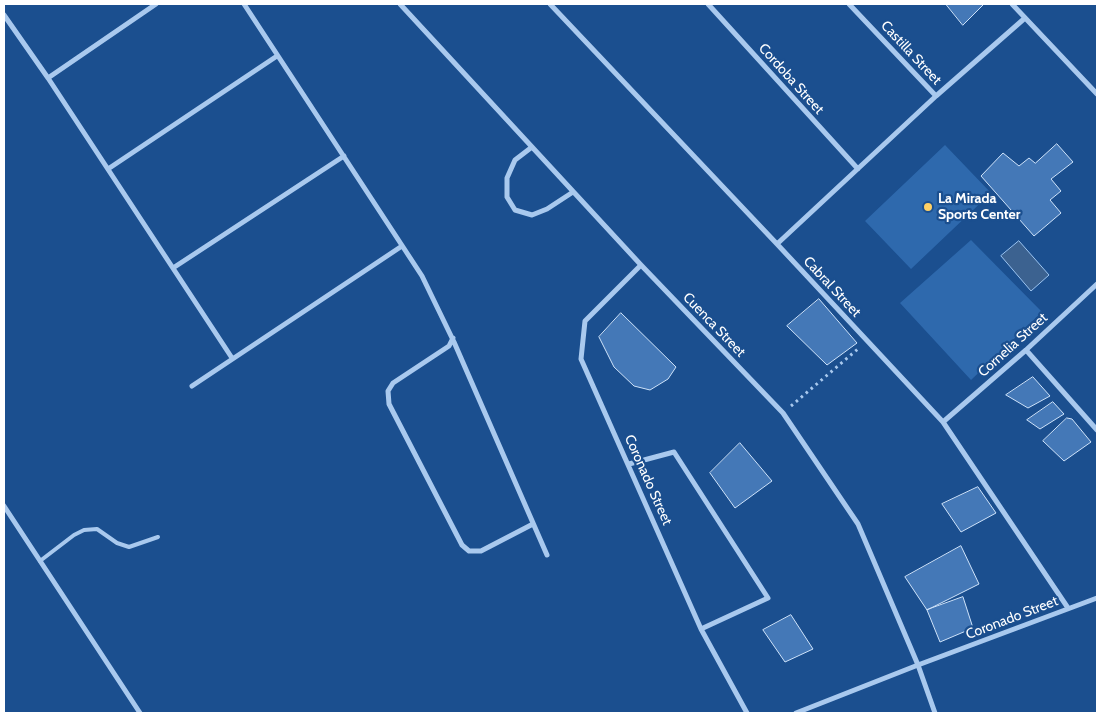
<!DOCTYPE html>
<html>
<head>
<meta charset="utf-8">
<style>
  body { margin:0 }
  #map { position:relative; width:1101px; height:717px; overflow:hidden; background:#1b4f8f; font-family:Cabin,sans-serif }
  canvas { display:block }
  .frame { position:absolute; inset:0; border:5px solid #fff; pointer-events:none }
</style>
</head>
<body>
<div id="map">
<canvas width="1101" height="717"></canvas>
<div class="frame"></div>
</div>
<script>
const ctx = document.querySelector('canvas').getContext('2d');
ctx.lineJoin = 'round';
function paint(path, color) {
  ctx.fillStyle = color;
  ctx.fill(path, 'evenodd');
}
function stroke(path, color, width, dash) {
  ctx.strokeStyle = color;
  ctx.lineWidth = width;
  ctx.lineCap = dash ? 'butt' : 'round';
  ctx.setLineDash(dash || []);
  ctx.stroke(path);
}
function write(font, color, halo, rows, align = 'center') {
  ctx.font = font + ' Cabin,sans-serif';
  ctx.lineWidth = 4.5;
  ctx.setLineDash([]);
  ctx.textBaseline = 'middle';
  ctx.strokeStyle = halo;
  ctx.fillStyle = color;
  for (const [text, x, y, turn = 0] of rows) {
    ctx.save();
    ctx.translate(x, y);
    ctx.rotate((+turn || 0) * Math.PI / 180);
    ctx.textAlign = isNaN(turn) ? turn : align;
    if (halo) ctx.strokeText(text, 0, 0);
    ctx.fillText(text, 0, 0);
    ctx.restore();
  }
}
const green = new Path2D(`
  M945 145 991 193 911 269 865 221Z
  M971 240 1042 312 971 380 900 303Z`);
const water = new Path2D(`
  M1019 241 1049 275 1031 291 1001 256Z`);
const building = new Path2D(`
  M946 4H984L963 25Z
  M1057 144 1073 162 1051 179 1061 191 1050 200 1061 213 1034 236 981 176 1003 153 1019 166 1029 158 1035 163Z
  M819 299 857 343 827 365 787 326Z
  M621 313 676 367 668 379 650 390 634 386 614 367 599 337Z
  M1033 377 1050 396 1028 408 1006 395Z
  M1053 402 1064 414 1040 429 1027 420Z
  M1067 418 1072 419 1091 442 1064 461 1043 441Z
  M740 443 772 481 735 508 710 473Z
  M978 487 996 513 961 532 942 504Z
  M961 546 979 584 927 610 905 577Z
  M963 597 973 628 940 642 927 610Z
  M791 615 813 649 785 662 763 630Z`);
const path = new Path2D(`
  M791 406 859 348`);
const lane = new Path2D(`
  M40 561 74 535 84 530 97 529 117 543 129 547 158 537`);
const street = new Path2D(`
  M244 4 422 276 454 342 547 555
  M400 4 641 265 783 413 858 524 918 665 935 713
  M550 4 777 244 943 422 1068 608
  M708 4 858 169
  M849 4 936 96
  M1012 4 1097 94
  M4 15 48 78 232 358
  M48 78 156 4
  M532 147 515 160 507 178V197L515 210 532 215 547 209 573 192
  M108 169 277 56
  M777 244 936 96 1025 18
  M641 265 585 321 581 359 701 629 747 713
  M173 268 344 156
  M453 338 449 346 393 383 388 391 389 404 462 545 469 551H481L533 524
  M1026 350 1097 430
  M192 386 402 246
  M943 422 1026 350 1097 284
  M629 464 674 452 768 598 701 629
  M4 506 140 713
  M796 713 918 665 1097 598`);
const markers = [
  [928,207,5,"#ffd166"]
];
const streetNames = [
  ["Castilla Street",911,53,47],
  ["Cordoba Street",791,79,48],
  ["Cabral Street",832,287,47],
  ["Cuenca Street",714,325,46],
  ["Cornelia Street",1013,345,-42],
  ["Coronado Street",648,480,66],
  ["Coronado Street",1012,618,-21]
];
const poiNames = [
  ["La Mirada",938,199],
  ["Sports Center",938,215]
];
paint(green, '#2e69ad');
paint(water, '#3c6290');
stroke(water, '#9cc4f0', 1);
paint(building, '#4478b7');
stroke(building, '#cfe3fa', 1);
stroke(path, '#a9c9ee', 3, [2.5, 4]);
stroke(lane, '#a9c9ee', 4);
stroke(street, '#a9c9ee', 5);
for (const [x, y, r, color] of markers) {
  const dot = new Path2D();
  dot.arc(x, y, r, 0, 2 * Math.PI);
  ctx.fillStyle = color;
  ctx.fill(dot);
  stroke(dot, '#1b4f8f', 2);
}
write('14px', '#fff', '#1b4f8f', streetNames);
write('bold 14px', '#fff', '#1b4f8f', poiNames, 'left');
</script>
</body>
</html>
